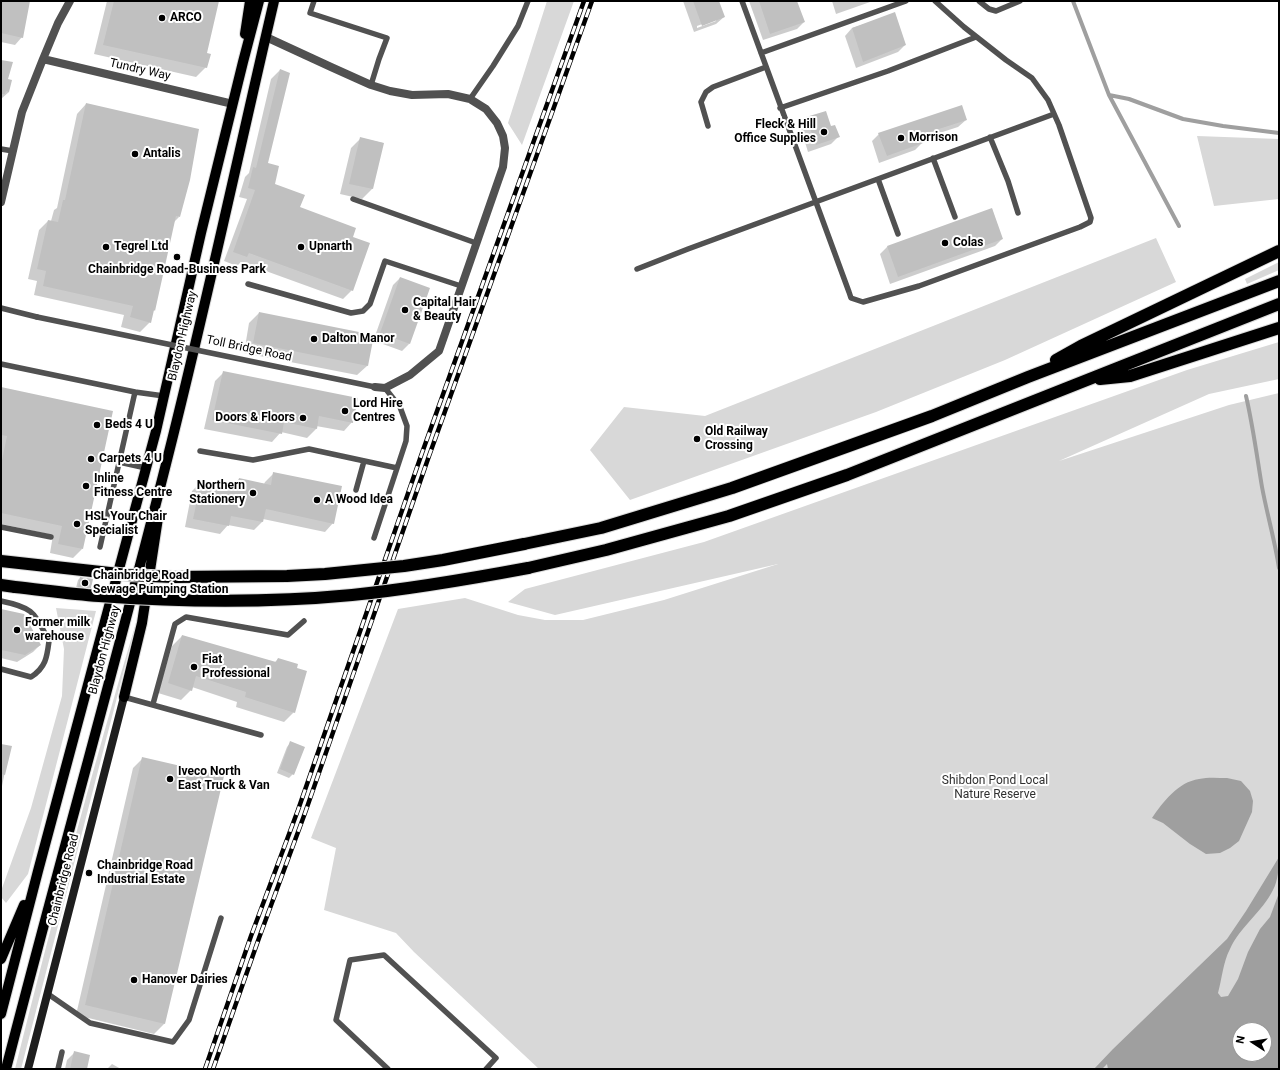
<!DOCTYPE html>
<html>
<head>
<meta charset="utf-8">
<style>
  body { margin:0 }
  #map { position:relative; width:1280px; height:1070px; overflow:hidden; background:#fff; font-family:Roboto,sans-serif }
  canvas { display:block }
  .frame { position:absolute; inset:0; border:2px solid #000; pointer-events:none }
  .north { position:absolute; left:1232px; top:1022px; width:40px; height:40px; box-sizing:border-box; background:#fff; border:1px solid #999; border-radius:50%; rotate:282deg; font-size:11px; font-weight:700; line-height:16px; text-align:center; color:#000 }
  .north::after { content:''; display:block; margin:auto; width:14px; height:18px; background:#000; clip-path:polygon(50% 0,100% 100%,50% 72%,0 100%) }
</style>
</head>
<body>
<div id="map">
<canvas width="1280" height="1070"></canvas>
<div class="frame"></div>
<div class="north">N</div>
</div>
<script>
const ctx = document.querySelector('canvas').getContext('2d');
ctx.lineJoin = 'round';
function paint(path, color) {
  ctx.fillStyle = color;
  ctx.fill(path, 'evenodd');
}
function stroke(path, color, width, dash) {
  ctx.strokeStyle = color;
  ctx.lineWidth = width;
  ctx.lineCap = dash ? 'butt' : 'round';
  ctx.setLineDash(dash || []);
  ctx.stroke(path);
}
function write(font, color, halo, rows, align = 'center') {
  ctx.font = font + ' Roboto,sans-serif';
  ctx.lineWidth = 4;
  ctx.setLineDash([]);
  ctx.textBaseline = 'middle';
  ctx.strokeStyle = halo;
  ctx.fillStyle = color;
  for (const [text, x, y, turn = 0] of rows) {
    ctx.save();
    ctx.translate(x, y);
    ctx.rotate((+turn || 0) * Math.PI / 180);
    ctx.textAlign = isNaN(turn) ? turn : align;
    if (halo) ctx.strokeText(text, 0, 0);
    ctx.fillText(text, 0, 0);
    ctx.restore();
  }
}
const green = new Path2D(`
  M547 1H574L522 145 508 123Z
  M1197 136 1279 139V199L1214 206Z
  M1156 238 1176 282 1005 360 876 412 630 500 590 450 624 407 705 416Z
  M1279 262V270L1247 284 1245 279Z
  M1279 342V379L1209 394 1059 461 1229 405 1279 393V1069H539L414 952 396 933 324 910 336 848 311 838 398 609 465 598 518 615 545 620H583L664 600 778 564 555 615 508 602 525 589 704 542 1187 370ZM1240 1030H1264V1054H1240Z
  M56 608 96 611 28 874 6 903 1 897V891L31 808 62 696 64 649Z
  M138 616 21 1069H15C53 917 93 766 138 616Z`);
const water = new Path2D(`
  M1227 778 1241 781 1250 791 1253 801 1252 812 1239 841 1230 848 1220 853 1206 854 1190 844 1163 823 1152 818C1163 802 1178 782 1199 779 1208 777 1218 778 1227 778Z
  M1279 857C1279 867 1278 881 1273 890 1262 912 1240 927 1230 949 1223 962 1222 979 1218 993L1221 997 1228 996 1238 979 1248 952 1260 929 1270 917 1279 893V1069H1108L1107 1064 1102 1069H1094L1113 1049 1227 939 1246 911ZM1240 1030H1264V1054H1240Z`);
const shadow = new Path2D(`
  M1 1H29L22 37 15 45 1 42Z
  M107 1H218L206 54V67L196 77 94 54Z
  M683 1H718L724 17 716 24 694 32ZM716 19V21L697 28V26Z
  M749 1H796L804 22 797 29 763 40Z
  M832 1H873L836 14Z
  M895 14 905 45 898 52 856 68 845 36 852 28Z
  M1 61 7 80 9 92 1 99Z
  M280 70 267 164 273 185 299 208 351 237 352 290 343 299 241 262 237 266 224 261 247 199 239 197 245 177 249 173 271 79Z
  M86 104 179 217 174 222 154 310 152 312 150 322 140 332 121 327 124 315 34 295 37 281 28 279 39 230 48 221H51L54 210 57 208 77 114Z
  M807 118 838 137 831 144 808 152 800 126Z
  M966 120 958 127 921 139 922 143 915 150 879 163 872 141 879 134Z
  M361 138 383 143 372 189 362 199 340 194 351 148Z
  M992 209 1002 239 995 246 890 284 880 254 887 247Z
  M400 278 409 344 402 351 372 340 367 366 357 375 244 353 249 323 259 313 375 336 393 285Z
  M224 372 352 422 344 431 316 426V429L307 438 281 432 272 442 204 429 215 381Z
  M1 388 82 549 73 558 50 553 53 535 1 524Z
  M274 473 333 523 325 532 263 519 262 522 254 530 228 525 220 534 185 527 192 491 201 482 230 488 239 479 264 484 265 482Z
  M80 578 90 587 88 589 76 588 78 580Z
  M1 610 40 645 33 652 17 662 1 658Z
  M182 636 274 663 278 659 294 712 284 722 236 707 237 702 192 687 191 690 181 700 158 693 172 646Z
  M291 742 293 774 289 778 277 773 287 747Z
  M1 745 10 747 1 791Z
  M143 758 164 1024 154 1034 76 1015 133 768Z
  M74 1053 86 1069H65L67 1060Z
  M112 1064 121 1069H107Z`);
const stream = new Path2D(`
  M1073 1 1109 95 1179 226
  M1109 95 1129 99 1183 119 1223 126 1279 133
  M1246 396C1253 426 1257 457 1262 487 1267 514 1275 541 1279 568`);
const building = new Path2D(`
  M1 1H30L23 38 1 33Z
  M114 1H219L207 53 211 54 207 68 103 45Z
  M693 1H719L725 17 702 26Z
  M759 1H797L805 22 770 34Z
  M895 12 906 45 863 62 852 28Z
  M1 60 13 62 8 79 12 80 9 92 6 91 5 94H1Z
  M280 69 290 73 268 163 279 166 275 184 305 195 300 207 356 228 353 237 370 243 353 291 249 253 247 257 233 252 255 190 248 188 253 167 256 168Z
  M86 103 199 129 190 180 180 217 176 216 155 311 154 310 151 323 130 317 133 306 43 286 46 271 37 269 48 220 58 222 63 200H65Z
  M962 105 967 120 920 135 923 143 887 156 878 133Z
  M826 111 831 126 835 125 840 137 816 145 806 117Z
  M360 137 384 143 373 189 349 184Z
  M992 208 1003 239 898 277 887 246Z
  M400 277 430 288 410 344 380 333Z
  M259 312 374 335 368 366 253 343Z
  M223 371 358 398 353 423 319 416 317 429 284 422 282 434 212 420Z
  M1 387 113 411 83 549 58 544 62 526 1 513V465L7 436 1 435Z
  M273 472 342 486 334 524 266 509 263 522 231 516 229 526 193 519 201 481 237 488 239 478 271 485Z
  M80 577 93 579 91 588 78 587Z
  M1 609 24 614 41 645 25 655 1 650Z
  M182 635 276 662 278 658 298 664 297 668 307 671 295 713 245 697 246 692 196 676 192 691 168 683Z
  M290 741 305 747 294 775 280 769Z
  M1 744 12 746 5 775 1 774Z
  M142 757 224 776 165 1024 85 1005Z
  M74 1051 90 1055 87 1069H70Z`);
const lane = new Path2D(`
  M314 1 310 13 387 38 379 59 371 85
  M742 1 849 292 851 298 863 302 919 286 1080 227 1090 222 1091 218 1059 125 1048 100 1032 78 1006 60 964 27 935 1
  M979 1 989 9 996 11 1020 1
  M761 53 906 1
  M470 99 493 66 518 26 528 1
  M780 108 888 71 976 37
  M708 126 701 102 706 92 713 87 766 67
  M990 137 1008 181 1018 213
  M1 149 13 151
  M933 158 955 217
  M878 179 898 234
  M353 199 476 243
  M637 269 688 249 1054 114
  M248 284 351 313 363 311 370 304 385 261 461 286
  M1 308 37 317
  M1 364 135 392 164 396
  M200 451 253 460 309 449 397 468
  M119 462 146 468
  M356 490 364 461
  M1 527 51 537
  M374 538 406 441 407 426 400 407 385 388
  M100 547 135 392
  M1 601C35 608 34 613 49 641 47 657 46 667 31 677L1 669
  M124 697 261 735
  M153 704 175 624 186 617 288 635 304 621
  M48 994 90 1023 173 1042 189 1020 221 918
  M58 1069 62 1052
  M388 1069 336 1020 350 960 384 955 496 1058 486 1069`);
const street = new Path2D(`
  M70 1 58 23 43 59 233 104
  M266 37 331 67 371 85 390 91 412 95 448 94 470 99 486 109 497 123 503 136 505 148 503 167 439 351 410 375 385 388 375 387
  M1 202 22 112 43 59`);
const secondary = new Path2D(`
  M28 1069 124 697`);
const primary = new Path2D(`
  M245 34 250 1
  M124 697 142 623 158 518
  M1 959 24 905
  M1 1014 38 871 156 431 201 233 243 62 259 1
  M6 1069C58 867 115 667 166 464 205 311 238 155 274 1`);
const highway = new Path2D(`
  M1056 360 1081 346 1279 251
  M1100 379 1130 376 1279 328
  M524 544 601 528 732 488 932 416 1028 377 1279 281
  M528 568 606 550 729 516 847 475 1279 304
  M1 585 15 587`);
const rail = new Path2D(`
  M205 1069 251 936 298 810 422 453 584 1
  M213 1069 259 938 305 813 429 456 592 1`);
const laneBridge = new Path2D(`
  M37 317 375 387`);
const highwayBridge = new Path2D(`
  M1 561 128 575 173 577 287 576 325 574 404 566 443 560 524 544
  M15 587C43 590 71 594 99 596 182 602 268 603 352 595 411 589 469 579 528 568`);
const markers = [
  [162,18,4,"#000"],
  [824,132,4,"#000"],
  [901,138,4,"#000"],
  [135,154,4,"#000"],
  [945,243,4,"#000"],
  [106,247,4,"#000"],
  [301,247,4,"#000"],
  [177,257,4,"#000"],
  [405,310,4,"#000"],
  [314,339,4,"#000"],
  [345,411,4,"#000"],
  [303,418,4,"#000"],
  [97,425,4,"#000"],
  [697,439,4,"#000"],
  [91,459,4,"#000"],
  [86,486,4,"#000"],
  [253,493,4,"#000"],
  [317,500,4,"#000"],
  [77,524,4,"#000"],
  [85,583,4,"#000"],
  [17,630,4,"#000"],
  [194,667,4,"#000"],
  [170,779,4,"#000"],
  [89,873,4,"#000"],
  [134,980,4,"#000"]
];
const poiNames = [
  ["ARCO",170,18],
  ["Fleck & Hill",816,125,"right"],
  ["Office Supplies",816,139,"right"],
  ["Morrison",909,138],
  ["Antalis",143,154],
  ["Colas",953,243],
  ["Tegrel Ltd",114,247],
  ["Upnarth",309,247],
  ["Chainbridge Road-Business Park",177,270,"center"],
  ["Capital Hair",413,303],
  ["& Beauty",413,317],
  ["Dalton Manor",322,339],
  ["Lord Hire",353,404],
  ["Centres",353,418],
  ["Doors & Floors",295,418,"right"],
  ["Beds 4 U",105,425],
  ["Old Railway",705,432],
  ["Crossing",705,446],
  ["Carpets 4 U",99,459],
  ["Inline",94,479],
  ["Fitness Centre",94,493],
  ["Northern",245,486,"right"],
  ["Stationery",245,500,"right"],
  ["A Wood Idea",325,500],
  ["HSL Your Chair",85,517],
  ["Specialist",85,531],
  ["Chainbridge Road",93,576],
  ["Sewage Pumping Station",93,590],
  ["Former milk",25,623],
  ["warehouse",25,637],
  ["Fiat",202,660],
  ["Professional",202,674],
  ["Iveco North",178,772],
  ["East Truck & Van",178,786],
  ["Chainbridge Road",97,866],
  ["Industrial Estate",97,880],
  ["Hanover Dairies",142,980]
];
const streetNames = [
  ["Tundry Way",140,70,13],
  ["Blaydon Highway",183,336,-77],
  ["Toll Bridge Road",249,349,12],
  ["Blaydon Highway",105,650,-75],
  ["Chainbridge Road",64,880,-76]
];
const parkNames = [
  ["Shibdon Pond Local",995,781],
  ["Nature Reserve",995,795]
];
paint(green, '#d8d8d8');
paint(water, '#9f9f9f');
paint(shadow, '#0003');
stroke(stream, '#9f9f9f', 4);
paint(building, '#c0c0c0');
stroke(primary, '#dbdbdb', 12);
stroke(highway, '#dbdbdb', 14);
stroke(lane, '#515151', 5.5);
stroke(street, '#515151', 8);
stroke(secondary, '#1e1e1e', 8);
stroke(primary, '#000', 10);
stroke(highway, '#000', 12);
stroke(rail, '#000', 4.5);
stroke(rail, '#fff', 3, [9]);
stroke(highwayBridge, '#dbdbdb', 14, []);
stroke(laneBridge, '#515151', 5.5);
stroke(highwayBridge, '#000', 12);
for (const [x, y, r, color] of markers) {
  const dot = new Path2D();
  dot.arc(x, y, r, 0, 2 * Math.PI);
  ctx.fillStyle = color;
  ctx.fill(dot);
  stroke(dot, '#fff', 1.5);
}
write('bold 12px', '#000', '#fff', poiNames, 'left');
write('12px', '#000', '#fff', streetNames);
write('12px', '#2f2f2f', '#fff', parkNames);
</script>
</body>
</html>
